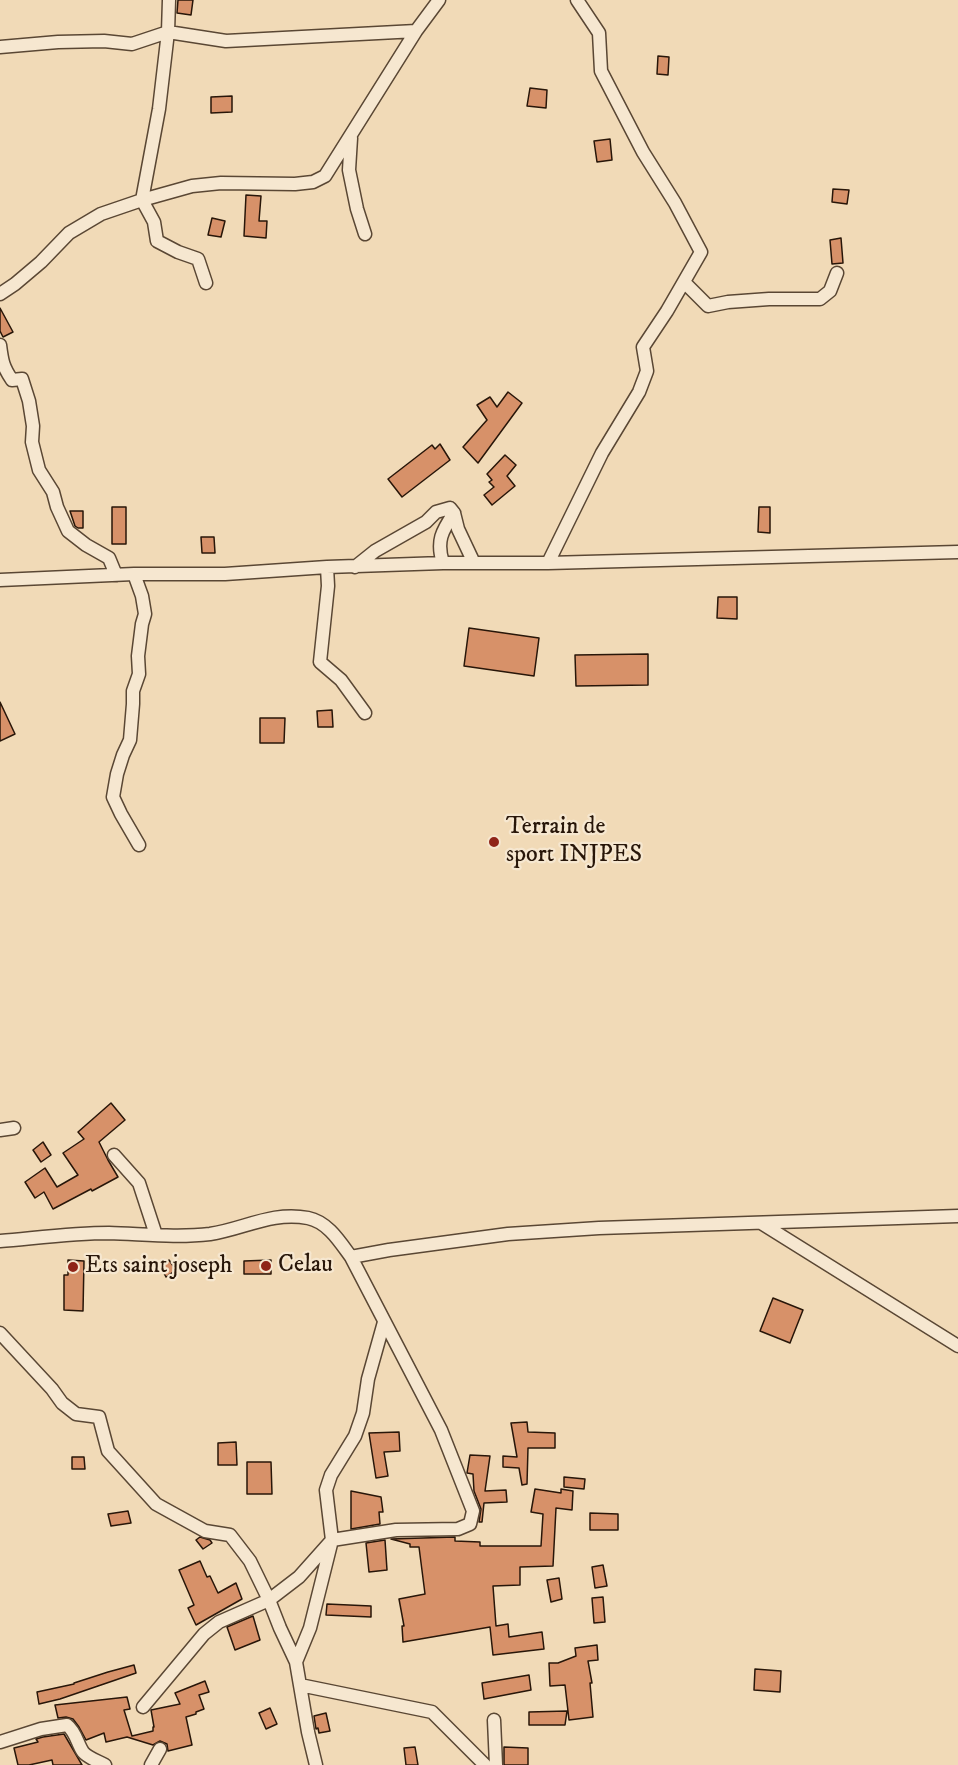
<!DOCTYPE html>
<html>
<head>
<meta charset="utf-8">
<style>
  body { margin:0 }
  canvas { display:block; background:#f1dab7 }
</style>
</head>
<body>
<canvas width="958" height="1765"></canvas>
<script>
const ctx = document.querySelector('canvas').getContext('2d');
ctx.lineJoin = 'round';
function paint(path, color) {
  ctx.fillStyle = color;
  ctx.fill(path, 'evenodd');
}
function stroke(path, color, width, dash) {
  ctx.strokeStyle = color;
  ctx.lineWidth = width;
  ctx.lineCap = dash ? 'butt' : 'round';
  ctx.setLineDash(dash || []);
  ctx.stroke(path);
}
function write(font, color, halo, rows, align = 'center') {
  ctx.font = font + ' "IM FELL DW Pica",serif';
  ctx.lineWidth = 4.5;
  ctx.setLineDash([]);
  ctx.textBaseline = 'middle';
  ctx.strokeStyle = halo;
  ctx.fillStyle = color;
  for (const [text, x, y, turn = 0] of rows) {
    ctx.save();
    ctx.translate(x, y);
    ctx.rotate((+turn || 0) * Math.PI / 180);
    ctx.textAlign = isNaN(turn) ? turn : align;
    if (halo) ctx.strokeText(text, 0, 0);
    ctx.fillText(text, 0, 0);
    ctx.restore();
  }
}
const building = new Path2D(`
  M178 0H193L191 15 177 13Z
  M658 56 669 57 668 75 657 74Z
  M530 88 547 90 546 108 527 106Z
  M232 96V112L211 113V97Z
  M610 139 612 160 597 162 594 141Z
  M833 189 849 190 847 204 832 202Z
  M246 195 261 196 259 221H267L266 238 244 236Z
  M212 218 225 221 221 237 208 235Z
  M841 238 843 263 832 264 830 240Z
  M0 308 13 332 3 337 0 331Z
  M508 392 522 403 478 463 463 447 487 420 477 405 490 397 497 407Z
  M440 444 450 460 402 497 388 479 432 445 435 449Z
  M505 455 516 465 507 476 515 486 492 505 484 495 494 487 489 482 492 480 487 474Z
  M112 507H126V544H112Z
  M759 507H770V533L758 532Z
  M70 511H83V528H78L75 526Z
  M201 537H214L215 553H202Z
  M718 597H737V619L717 618Z
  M469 628 539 638 534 676 464 666Z
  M648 654V685L576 686 575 655Z
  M0 702 15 734 0 741Z
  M332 710 333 727H318L317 711Z
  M260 718H285L284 743H260Z
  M111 1103 125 1120 99 1142 108 1160 118 1177 92 1191 91 1189 53 1209 44 1192 35 1198 25 1182 45 1168 57 1187 78 1175 63 1153 84 1139 78 1132Z
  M43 1142 51 1155 41 1162 33 1150Z
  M68 1260 84 1261 83 1311 64 1310V1275H68Z
  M169 1260 176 1270 166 1277 160 1266Z
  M271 1260V1274H244V1261Z
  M773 1298 803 1310 790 1343 760 1331Z
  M527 1422 528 1432 555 1433V1448H528L527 1484 522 1485 519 1468 503 1467V1456L517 1457 511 1423Z
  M399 1432 400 1451 384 1452 388 1476 376 1478 369 1433Z
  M236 1442 237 1465H218V1443Z
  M470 1455 490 1456 485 1491 506 1490 507 1502 484 1503 482 1522H479L481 1509 474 1491 473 1474 467 1473Z
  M72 1457H84L85 1469H72Z
  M247 1462H271L272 1494H247Z
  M564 1477 585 1479 584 1489 564 1487Z
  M535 1489 561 1493V1489L573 1491 572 1510 556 1508 553 1566 520 1567V1585L493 1586 496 1626 508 1624 509 1637 542 1632 544 1649 493 1655 490 1627 403 1642 402 1626H404L399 1599 425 1594 419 1547H410V1544L391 1539 455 1537V1541L480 1542V1546H541L543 1514 531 1512Z
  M351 1491 381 1497 383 1512H379L380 1524 351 1529Z
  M128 1511 131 1523 111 1526 108 1514Z
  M590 1513 618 1514V1530H590Z
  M200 1537 210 1540 212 1543 203 1549 196 1540Z
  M385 1540 387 1570 369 1572 366 1543Z
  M200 1561 207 1577 210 1576 218 1593 236 1583 242 1599 196 1625 188 1608 194 1605 179 1570Z
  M603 1565 607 1586 595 1588 592 1567Z
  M559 1578 562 1599 551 1602 547 1580Z
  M603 1597 605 1622 594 1623 592 1598Z
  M327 1604 371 1606V1617L326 1615Z
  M253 1616 260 1640 235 1650 227 1627Z
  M597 1645 598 1660 588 1661 592 1683H590L593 1717 569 1720 565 1685 550 1686 549 1663H558L576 1656 575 1648Z
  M134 1665 136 1673 60 1699 39 1704 37 1692 74 1684V1683L108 1672Z
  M755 1669 781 1671 780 1692 754 1690Z
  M529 1675 531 1690 484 1699 482 1683Z
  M205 1681 209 1692 199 1695 204 1709 196 1712V1714L186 1717 192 1745 168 1751 167 1744 160 1741 153 1745 127 1737 106 1742 104 1733 86 1740 79 1727 73 1719 66 1717 58 1718 55 1705 127 1697 130 1709 124 1710 132 1736 153 1731V1727H154L151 1710 180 1704 175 1693Z
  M270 1708 277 1724 266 1729 259 1713Z
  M567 1711 565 1725H529V1712Z
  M326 1713 330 1731 319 1733 318 1728 316 1729 314 1716Z
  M64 1734 82 1765H53L52 1760 29 1765H18L14 1748 38 1742 36 1739 43 1737Z
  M415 1747 418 1765H406L404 1748Z
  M504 1747 528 1748V1765H504Z`);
const minor = new Path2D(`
  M169 0 168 32 159 109 142 200 154 222 157 241 178 252 198 259 206 283
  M0 47 58 42 104 41 132 44 168 32 226 41 416 31
  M351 138 349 170 357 209 365 234
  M684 282 708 306 728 302 769 299H820L830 291 837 273
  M0 294 15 284 41 262 69 233 101 214 142 200 192 186 221 183 295 184 313 182 325 176 416 31 439 0
  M0 345C2 361 3 367 12 380L22 379 29 401 33 426 32 442 39 470 53 492 57 507 68 531 86 545 109 558 116 575
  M454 513 458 529 474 563
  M548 563 602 453 639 392 647 371 643 347 667 311 701 252 675 203 643 152 601 71 599 33 577 0
  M327 567 328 586 320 662 341 680 365 713
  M355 567 375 551 426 522 436 512 450 508 454 513C442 531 436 541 443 563
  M134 574 142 596 145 614 142 624 138 656 139 674 133 691V704L130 740 123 755 117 774 113 797 121 814 139 845
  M0 580 134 574H225L327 567 443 563H548L958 552
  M0 1130 14 1128
  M114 1155 139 1183 156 1235
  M761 1223 958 1346
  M0 1241C36 1238 73 1233 109 1233 143 1234 176 1238 210 1234 244 1229 272 1211 308 1218 328 1222 340 1242 351 1257L441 1430 473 1511 470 1524 458 1529 396 1530 332 1540 310 1628 296 1662
  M351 1257 389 1250 508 1234 599 1228 958 1216
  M0 1333 52 1389 62 1403 76 1414 99 1417 108 1451 156 1504 205 1531 230 1535 250 1561 269 1600 299 1577 332 1540 326 1490 331 1475 355 1436 363 1413 368 1379 384 1322
  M300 1685 432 1712 485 1765
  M143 1707 204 1634 219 1622 269 1600 280 1628 296 1662 308 1732 316 1765
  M494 1720 496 1765
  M0 1742 41 1729 67 1725C76 1732 77 1743 83 1752 88 1758 98 1761 105 1765
  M151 1765 160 1749`);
const markers = [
  [494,842,6,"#8f2418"],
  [266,1266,6,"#8f2418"],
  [73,1267,6,"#8f2418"]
];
const poiNames = [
  ["Terrain de",506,828],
  ["sport INJPES",506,856],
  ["Celau",278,1266],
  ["Ets saint joseph",85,1267]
];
paint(building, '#d79169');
stroke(building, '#281609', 1.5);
stroke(minor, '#5a4734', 15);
stroke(minor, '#f6e7d0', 12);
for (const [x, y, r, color] of markers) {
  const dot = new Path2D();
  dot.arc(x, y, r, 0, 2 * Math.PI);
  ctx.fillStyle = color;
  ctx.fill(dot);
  stroke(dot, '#f6e7d0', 2);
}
write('24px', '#281609', '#f6e7d0', poiNames, 'left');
</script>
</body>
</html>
